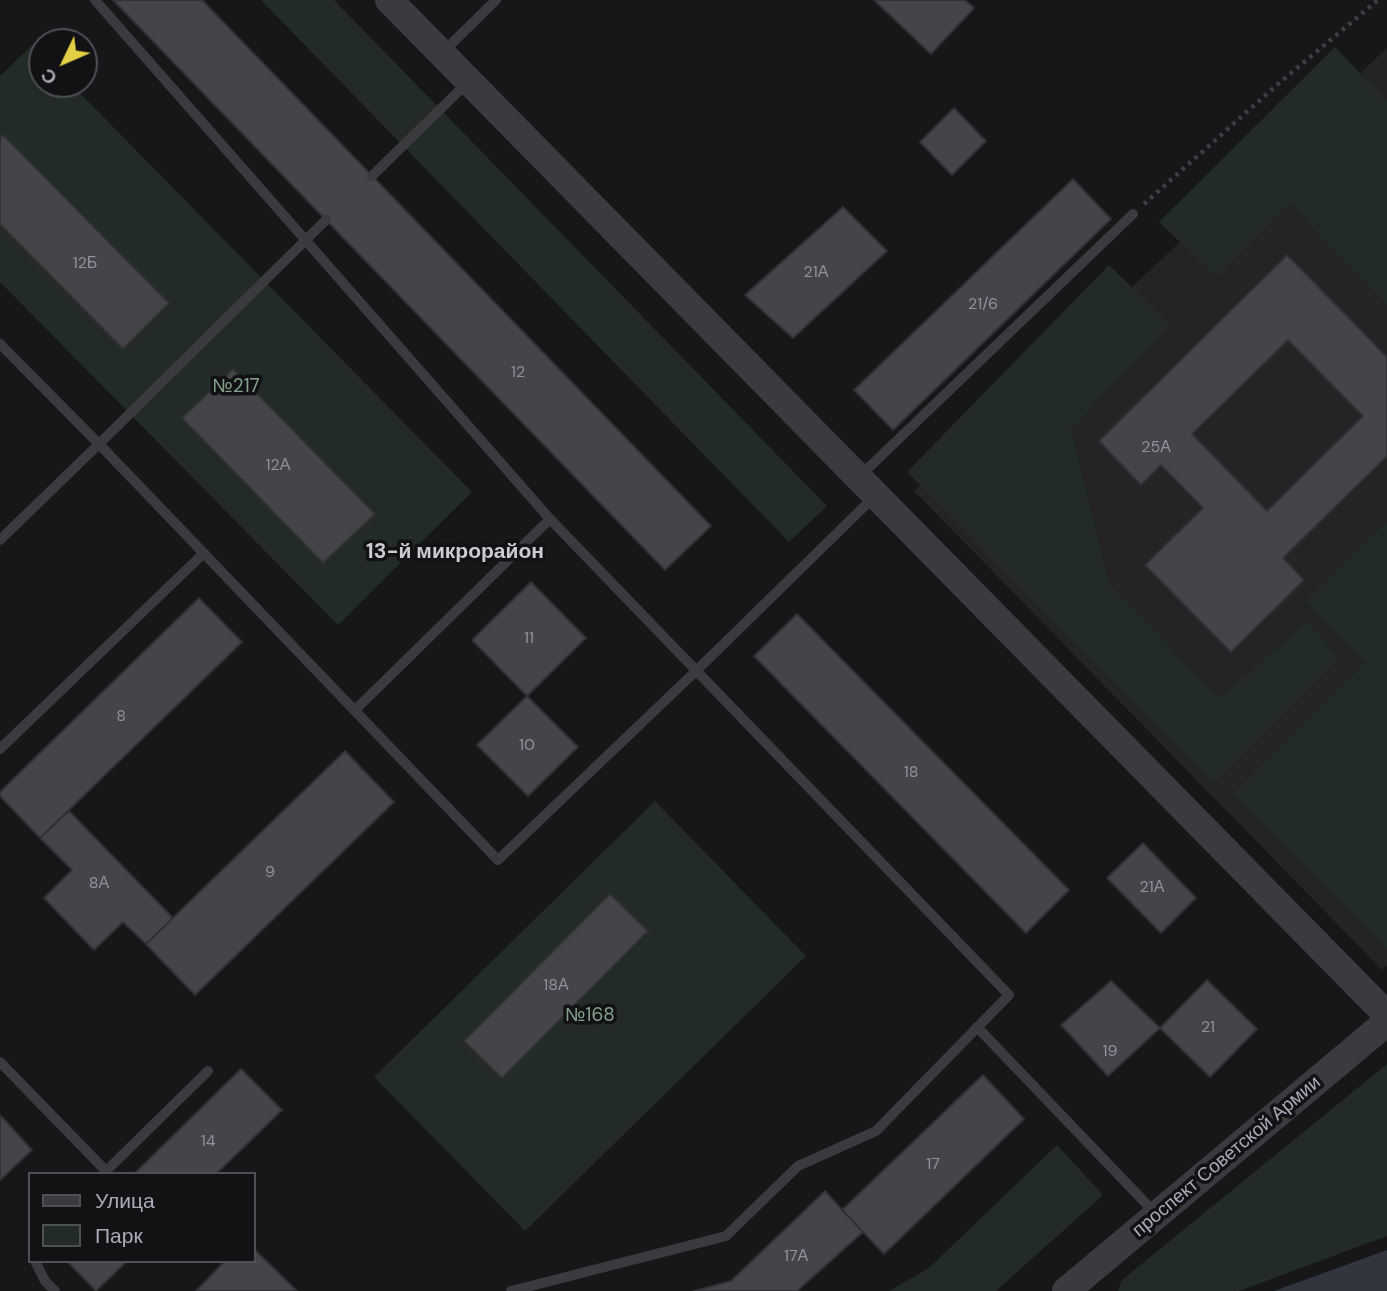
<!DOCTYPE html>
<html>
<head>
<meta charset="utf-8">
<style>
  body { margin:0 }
  #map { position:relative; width:1387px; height:1291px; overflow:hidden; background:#171719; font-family:"DM Sans",sans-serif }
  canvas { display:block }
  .legend { position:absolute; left:28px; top:1172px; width:228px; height:91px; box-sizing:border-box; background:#121214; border:2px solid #4f4f56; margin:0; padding:9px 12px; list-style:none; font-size:21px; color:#aaabb8 }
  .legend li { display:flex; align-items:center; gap:14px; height:35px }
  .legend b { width:35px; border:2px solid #4f4f56 }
  .north { position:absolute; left:28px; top:28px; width:70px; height:70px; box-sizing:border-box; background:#121214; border:2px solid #4f4f56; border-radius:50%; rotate:226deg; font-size:19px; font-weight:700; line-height:28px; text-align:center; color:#aaabb8 }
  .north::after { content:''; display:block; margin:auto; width:24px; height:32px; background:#e3d044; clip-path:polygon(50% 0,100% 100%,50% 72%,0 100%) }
</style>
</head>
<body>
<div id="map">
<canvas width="1387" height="1291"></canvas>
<ul class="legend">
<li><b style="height:9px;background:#3b3a3f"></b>Улица</li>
<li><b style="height:19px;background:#232b26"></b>Парк</li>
</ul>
<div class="north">С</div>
</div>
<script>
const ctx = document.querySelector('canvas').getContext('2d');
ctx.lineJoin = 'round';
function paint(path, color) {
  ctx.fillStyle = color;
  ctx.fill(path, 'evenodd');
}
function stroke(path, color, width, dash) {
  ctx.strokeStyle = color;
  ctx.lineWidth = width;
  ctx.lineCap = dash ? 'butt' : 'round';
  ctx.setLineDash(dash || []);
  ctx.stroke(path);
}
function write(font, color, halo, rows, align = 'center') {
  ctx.font = font + ' "DM Sans",sans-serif';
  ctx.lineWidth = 7;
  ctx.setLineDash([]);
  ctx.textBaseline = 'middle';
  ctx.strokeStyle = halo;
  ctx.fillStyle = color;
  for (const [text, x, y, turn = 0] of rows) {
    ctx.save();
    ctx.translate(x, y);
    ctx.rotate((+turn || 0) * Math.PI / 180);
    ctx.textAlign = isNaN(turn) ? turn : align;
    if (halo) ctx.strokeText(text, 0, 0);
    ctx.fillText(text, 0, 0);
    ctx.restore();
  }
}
const built = new Path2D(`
  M1387 48V965L1382 970 914 491Z`);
const green = new Path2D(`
  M261 0H334L827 506 789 542Z
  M32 45 42 55V84H71L472 492 338 625 0 282V76Z
  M1335 47 1387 101V304L1289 203 1217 277 1159 222Z
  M1109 265 1170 324 1071 429 1109 584 1220 699 1307 622 1339 658 1214 783 907 472Z
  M1387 522V949L1234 793 1366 663 1306 601Z
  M655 801 806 956 525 1231 374 1077Z
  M1387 1064V1236L1239 1291H1118L1122 1280Z
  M1057 1145 1103 1195 996 1291H889L929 1268Z`);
const water = new Path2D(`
  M1387 1250V1291H1274Z`);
const building = new Path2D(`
  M113 0H202L711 526 665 570Z
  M874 0H965L974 8 931 54Z
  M954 108 986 141 952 175 920 142Z
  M3 135 169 303 123 349 0 224V138Z
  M1073 179 1111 219 893 430 854 390Z
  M843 207 887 251 793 338 745 295Z
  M1287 255 1387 357V456L1283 558 1304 580 1231 652 1145 565 1203 508 1161 465 1141 485 1099 441ZM1288 340 1363 416 1267 511 1192 434Z
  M233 369 375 514 323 563 182 418Z
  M531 582 586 638 527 696 472 640Z
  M199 598 242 642 40 838 0 796V792Z
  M797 614 1069 890 1026 933 754 656Z
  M527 696 578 747 528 796 477 745Z
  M345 751 394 802 195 995 146 944Z
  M69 811 173 918 146 944 123 922 94 950 44 898 72 870 40 838Z
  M1143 843 1196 898 1161 933 1107 878Z
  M610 894 648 931 502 1078 464 1041Z
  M1207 980 1257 1029 1210 1077 1160 1028Z
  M1111 981 1160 1028 1108 1076 1061 1025Z
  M241 1069 282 1110 216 1174H134Z
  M983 1075 1024 1119 884 1254 842 1210Z
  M0 1115 32 1150 0 1180Z
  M825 1191 863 1232 797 1291H694L731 1281Z
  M254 1249 297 1291H196L225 1261H254Z
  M67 1261H127L96 1291Z`);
const path = new Path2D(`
  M1144 204 1278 84 1378 0`);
const service = new Path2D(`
  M95 0 550 519 1009 995 876 1131 798 1166 726 1236 511 1291
  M443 52 496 0
  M372 176 468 82
  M326 220 99 444 498 860 697 670 875 496
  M0 344 99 444 0 540
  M860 476 1133 214
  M355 710 550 519
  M0 749 204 553
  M977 1027 1157 1215
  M0 1062 106 1171
  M103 1174 208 1071
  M35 1261 45 1281 55 1291`);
const tertiary = new Path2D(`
  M389 0 1387 1015
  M1066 1291 1387 1022`);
const numberNames = [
  ["12Б",85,264],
  ["21А",816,273],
  ["21/6",983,305],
  ["12",518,373],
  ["25А",1156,448],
  ["12А",278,466],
  ["11",529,639],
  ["8",121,717],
  ["10",527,746],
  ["18",911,773],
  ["9",270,873],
  ["8А",99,884],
  ["21А",1152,888],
  ["18А",556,986],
  ["21",1208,1028],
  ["19",1110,1052],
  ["14",208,1142],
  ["17",933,1165],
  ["17А",796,1257]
];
const parkNames = [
  ["№217",236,387],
  ["№168",590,1016]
];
const streetNames = [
  ["проспект Советской Армии",1227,1157,-40]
];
const neighbourhoodNames = [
  ["13-й микрорайон",455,552]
];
paint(built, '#242326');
paint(green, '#232b26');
paint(water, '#30353e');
paint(building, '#444449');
stroke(building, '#323135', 2);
stroke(path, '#3e3f44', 4.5, [3.5, 5]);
stroke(service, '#3b3a3f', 10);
stroke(tertiary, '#3b3a3f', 28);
write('16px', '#90919c', null, numberNames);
write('19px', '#83a18b', '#121214', parkNames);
write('19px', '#aaabb8', '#121214', streetNames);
write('bold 21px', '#cbcbd4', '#121214', neighbourhoodNames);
</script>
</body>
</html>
